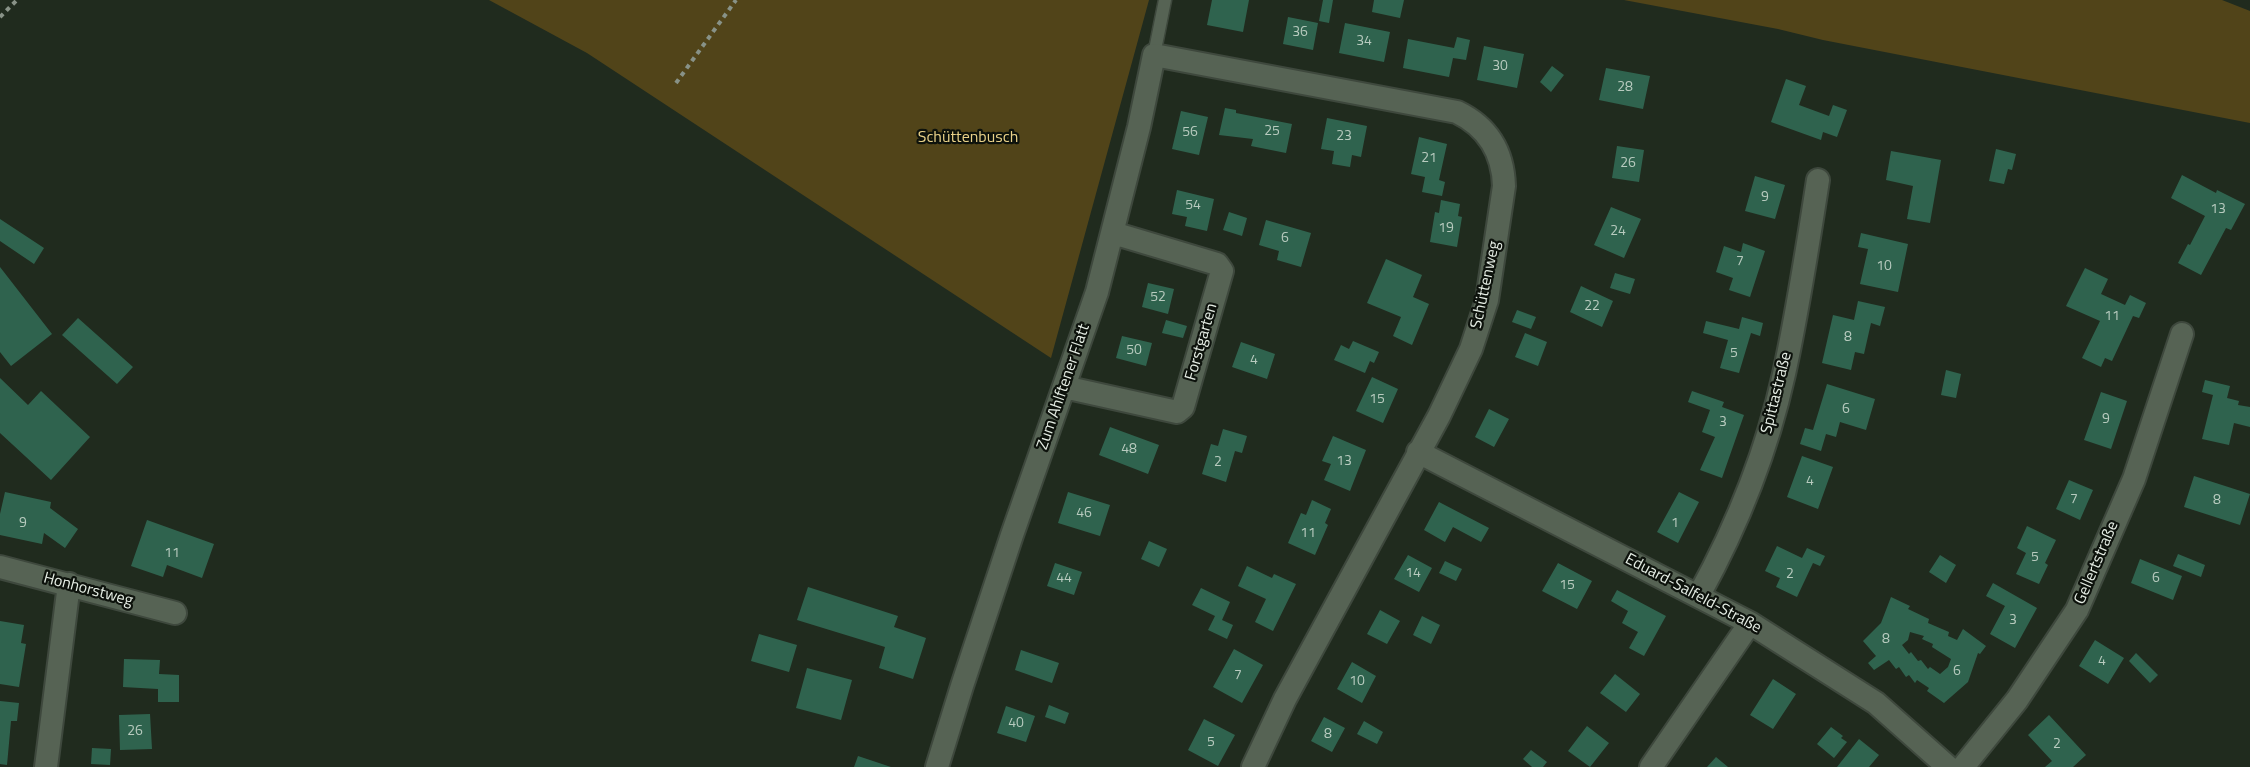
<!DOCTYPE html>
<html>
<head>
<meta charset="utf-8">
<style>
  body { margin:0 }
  canvas { display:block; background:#202b1e }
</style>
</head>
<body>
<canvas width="2250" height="767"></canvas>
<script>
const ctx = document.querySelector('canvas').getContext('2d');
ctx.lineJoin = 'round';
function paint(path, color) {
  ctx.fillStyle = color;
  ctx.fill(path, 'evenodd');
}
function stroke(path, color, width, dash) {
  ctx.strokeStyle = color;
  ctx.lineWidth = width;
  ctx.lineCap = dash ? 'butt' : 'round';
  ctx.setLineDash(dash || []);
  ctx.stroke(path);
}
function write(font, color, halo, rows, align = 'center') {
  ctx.font = font + ' "Titillium Web",sans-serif';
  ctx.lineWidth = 4.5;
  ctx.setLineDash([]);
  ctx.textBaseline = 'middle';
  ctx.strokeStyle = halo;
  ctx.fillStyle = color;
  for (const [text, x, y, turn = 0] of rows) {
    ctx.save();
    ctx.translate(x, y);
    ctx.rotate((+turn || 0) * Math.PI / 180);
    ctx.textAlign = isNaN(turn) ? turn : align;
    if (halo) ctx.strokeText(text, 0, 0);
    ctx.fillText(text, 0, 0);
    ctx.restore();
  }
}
const green = new Path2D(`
  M489 0H1149L1051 358 587 53Z
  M1624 0H2222L2250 11V123L1823 40 1778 29Z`);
const building = new Path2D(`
  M1212 0H1249L1243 32 1207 25Z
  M1323 0H1333L1329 23 1319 21Z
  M1374 0H1404L1400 18 1372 12Z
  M1288 17 1318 23 1313 50 1283 44Z
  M1345 23 1390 32 1384 62 1339 53Z
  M1457 37 1470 40 1466 60 1453 58 1449 77 1403 68 1408 39 1454 48Z
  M1484 46 1524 54 1517 88 1477 80Z
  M1552 66 1564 75 1551 92 1540 82Z
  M1606 68 1650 76 1643 109 1599 100Z
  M1786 79 1806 86 1799 105 1829 116 1833 105 1847 110 1837 137 1823 132 1821 140 1771 122Z
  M1225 108 1236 110V113L1292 124 1286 153 1251 146 1253 139 1219 135Z
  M1181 111 1208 117 1199 155 1172 149Z
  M1327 118 1367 126 1361 157 1352 155 1350 167 1332 164 1334 151 1321 149Z
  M1419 137 1447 144 1439 180 1445 182 1442 196 1422 192 1425 177 1411 174Z
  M1617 146 1644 150 1639 182 1612 178Z
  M1996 149 2016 154 2012 170 2008 169 2004 184 1989 181Z
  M1891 151 1941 160 1930 223 1907 219 1913 186 1886 180Z
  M2182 175 2216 193 2217 190 2245 204 2231 230 2226 228 2201 275 2178 263 2188 244 2190 245 2205 216 2171 198Z
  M1755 176 1785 185 1775 219 1745 211Z
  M1177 190 1214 199 1207 231 1185 226 1187 217 1172 214Z
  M1441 200 1460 204 1458 216 1462 217 1457 247 1430 242 1435 212 1439 213Z
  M1611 207 1641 219 1624 258 1594 245Z
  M1229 212 1247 218 1242 236 1223 230Z
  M0 219 44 248 34 264 0 241Z
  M1266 220 1311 233 1301 267 1277 260 1279 251 1259 245Z
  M1861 233 1908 244 1898 292 1860 284 1868 249 1858 247Z
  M1743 243 1765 251 1750 297 1729 290 1733 278 1716 272 1724 246 1741 252Z
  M1386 259 1422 275 1413 297 1429 304 1412 345 1393 336 1401 317 1367 303Z
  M0 267 52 334 11 366 0 352Z
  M2085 268 2108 279 2101 294 2125 305 2130 295 2146 303 2139 318 2133 316 2112 361 2105 358 2101 367 2082 358 2100 321 2066 306Z
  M1615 273 1635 279 1630 294 1610 288Z
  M1148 283 1174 289 1168 314 1142 307Z
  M1581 286 1613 301 1602 327 1570 312Z
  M1858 301 1885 307 1880 326 1871 323 1864 354 1855 352 1851 370 1822 363 1833 315 1854 320Z
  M1517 310 1536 317 1531 329 1512 322Z
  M1742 317 1763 323 1760 336 1751 333 1739 373 1720 368 1728 340 1703 333 1706 321 1739 329Z
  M78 318 133 367 117 384 62 335Z
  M1166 320 1187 326 1183 338 1162 333Z
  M1525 333 1547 342 1538 366 1515 357Z
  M1122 336 1152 343 1146 366 1116 358Z
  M1353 341 1379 352 1374 363 1370 361 1365 373 1334 360 1341 345 1349 349Z
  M1241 342 1275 354 1267 379 1232 367Z
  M1946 370 1961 374 1956 398 1941 395Z
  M1372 377 1398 389 1383 423 1356 411Z
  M0 378 28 405 41 391 90 437 51 480 0 433Z
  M2205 380 2230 386 2227 398 2239 401 2238 405 2250 407V427L2234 423 2229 445 2202 439 2213 395 2202 392Z
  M1827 384 1875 399 1866 430 1840 422 1836 437 1826 434 1821 451 1800 444 1805 428 1813 430Z
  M1692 391 1724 402 1722 407 1744 415 1722 478 1700 470 1715 437 1702 432 1710 410 1688 402Z
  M2101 392 2127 401 2111 449 2084 440Z
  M1489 409 1509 419 1494 447 1475 437Z
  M1110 427 1159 445 1148 474 1099 455Z
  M1223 429 1247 436 1242 453 1235 451 1226 482 1202 474 1211 444 1218 446Z
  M1333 436 1366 450 1350 491 1324 480 1331 464 1322 461Z
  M1802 456 1833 467 1818 509 1787 497Z
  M2194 476 2250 494 2240 525 2184 507Z
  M2069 480 2093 490 2080 520 2056 509Z
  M5 492 51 502 50 508 78 529 65 548 44 533 42 544 0 535V514Z
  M1068 492 1110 505 1100 536 1058 523Z
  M1679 492 1699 502 1678 543 1657 532Z
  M1312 500 1331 509 1325 523 1328 525 1315 555 1288 543 1301 513 1306 515Z
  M1439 502 1489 528 1481 542 1453 527 1445 542 1424 530Z
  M147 520 214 544 202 578 167 565 163 577 131 566Z
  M2027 526 2056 540 2045 563 2048 565 2039 584 2016 574 2026 553 2017 548Z
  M1149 541 1167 549 1159 567 1141 559Z
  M1777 546 1802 558 1807 548 1825 556 1820 566 1813 563 1797 597 1776 587 1780 578 1765 571Z
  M2178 554 2205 565 2201 577 2173 566Z
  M1408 555 1432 568 1419 592 1394 579Z
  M1940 555 1956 565 1946 583 1929 572Z
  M2140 559 2182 576 2173 600 2131 583Z
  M1445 561 1462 569 1456 581 1439 573Z
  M1055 563 1082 572 1074 595 1047 586Z
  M1558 563 1592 581 1577 609 1542 591Z
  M1247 566 1272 578 1274 574 1296 584 1273 631 1255 622 1266 599 1238 586Z
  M1993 583 2037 608 2015 648 1990 634 2005 606 1986 596Z
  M808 587 898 616 894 627 926 638 913 679 879 668 885 647 797 620Z
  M1201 588 1230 602 1222 620 1233 625 1227 639 1208 630 1215 616 1192 605Z
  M1617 590 1666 616 1644 656 1629 648 1638 632 1622 623 1628 611 1611 601Z
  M1891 597 1910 606 1908 609 1929 619 1928 623 1949 632 1948 636 1957 640 1963 629 1986 646 1980 654 1978 653 1968 682 1944 703 1927 691 1929 688 1917 680 1915 683 1909 675 1906 677 1899 667 1896 669 1889 660 1874 670 1868 663 1876 656 1863 641 1881 623ZM1910 632 1924 636 1922 639 1933 644 1932 647 1951 659 1948 667 1940 674 1930 667 1928 669 1921 660 1918 661 1911 652 1909 654 1902 645 1908 640Z
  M1380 610 1400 621 1387 644 1367 634Z
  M1422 616 1440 625 1431 644 1413 635Z
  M0 621 24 625 21 643 26 644 19 687 0 684Z
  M759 634 797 645 789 672 751 661Z
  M2095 640 2124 658 2108 684 2079 666Z
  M1234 649 1263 665 1242 703 1213 687Z
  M1021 650 1059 663 1052 683 1015 670Z
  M2136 653 2158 675 2150 683 2129 661Z
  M124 659 160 660 159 674 179 675V702H158V689L123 687Z
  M1352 662 1376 676 1362 703 1337 689Z
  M807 668 852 680 841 720 796 708Z
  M1615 674 1640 694 1626 712 1600 693Z
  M1773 679 1796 694 1773 729 1750 715Z
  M0 701 19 703 17 721H11L7 765 0 764Z
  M1049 705 1069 713 1065 724 1045 717Z
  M1006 706 1035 716 1026 742 997 733Z
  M150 714 152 749 120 750 119 715Z
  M2049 715 2086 755 2073 767H2045L2052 761 2028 735Z
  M1324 717 1345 728 1332 752 1311 741Z
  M1204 719 1235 735 1218 766 1188 750Z
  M1364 721 1383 732 1377 744 1357 734Z
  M1587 726 1609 743 1590 767 1568 751Z
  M1831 727 1843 736 1841 738 1847 742 1834 758 1817 744Z
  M1859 739 1879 755 1869 767H1837Z
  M92 748 111 749 110 765 91 764Z
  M1531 750 1547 762 1543 767H1532L1523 759Z
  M858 756 891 767H854Z
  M1716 757 1728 767H1707Z`);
const path = new Path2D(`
  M0 17 17 0
  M676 83 736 0`);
const service = new Path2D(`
  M1154 55 1165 0`);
const minor = new Path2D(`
  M1064 387 1177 412 1183 407 1222 271 1217 264 1113 233
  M1418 452 1750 623 1876 703 1948 767
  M0 567 175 613
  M1699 595C1737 526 1767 451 1784 374 1798 310 1808 245 1818 180
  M46 767 69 584
  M937 767 962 686 1012 535 1097 292 1139 127 1154 55 1457 112C1488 127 1503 152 1504 186L1487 300 1471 349 1439 416 1285 699 1253 767
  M1651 767 1750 623
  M1963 767 2017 700 2077 610 2134 479 2182 334`);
const numberNames = [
  ["36",1300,33],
  ["34",1364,42],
  ["30",1500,67],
  ["28",1625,88],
  ["25",1272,132],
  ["56",1190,133],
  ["23",1344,137],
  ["21",1429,159],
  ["26",1628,164],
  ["9",1765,198],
  ["54",1193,206],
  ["13",2218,210],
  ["19",1446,229],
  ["24",1618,232],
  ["6",1285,239],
  ["7",1740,262],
  ["10",1884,267],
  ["52",1158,298],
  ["22",1592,307],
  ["11",2112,317],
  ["8",1848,338],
  ["50",1134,351],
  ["5",1734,354],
  ["4",1254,361],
  ["15",1377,400],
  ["6",1846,410],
  ["9",2106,420],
  ["3",1723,423],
  ["48",1129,450],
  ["13",1344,462],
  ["2",1218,463],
  ["4",1810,482],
  ["7",2074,500],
  ["8",2217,501],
  ["46",1084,514],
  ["9",23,524],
  ["1",1675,524],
  ["11",1308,534],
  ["11",172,554],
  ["5",2035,558],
  ["14",1413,574],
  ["2",1790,575],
  ["44",1064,579],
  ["6",2156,579],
  ["15",1567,586],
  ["3",2013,621],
  ["8",1886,640],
  ["4",2102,662],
  ["6",1957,672],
  ["7",1238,676],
  ["10",1357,682],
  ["40",1016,724],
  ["26",135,732],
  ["8",1328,735],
  ["5",1211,743],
  ["2",2057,745]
];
const parkNames = [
  ["Schüttenbusch",968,138]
];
const streetNames = [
  ["Schüttenweg",1486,285,-78],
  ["Forstgarten",1202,342,-74],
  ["Zum Ahlftener Flatt",1064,387,-71],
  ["Spittastraße",1777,393,-76],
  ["Gellertstraße",2097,563,-67],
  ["Honhorstweg",88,590,15],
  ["Eduard-Salfeld-Straße",1693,594,28]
];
paint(green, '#514419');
paint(building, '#2f634e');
stroke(service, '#3e483d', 15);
stroke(minor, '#3e483d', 26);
stroke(path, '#889287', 4, [4.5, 4.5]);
stroke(service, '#566354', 12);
stroke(minor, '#566354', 22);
write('14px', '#b8cbbf', null, numberNames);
write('16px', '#ead289', '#0d120c', parkNames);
write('16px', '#e6eee5', '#0d120c', streetNames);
</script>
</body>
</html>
